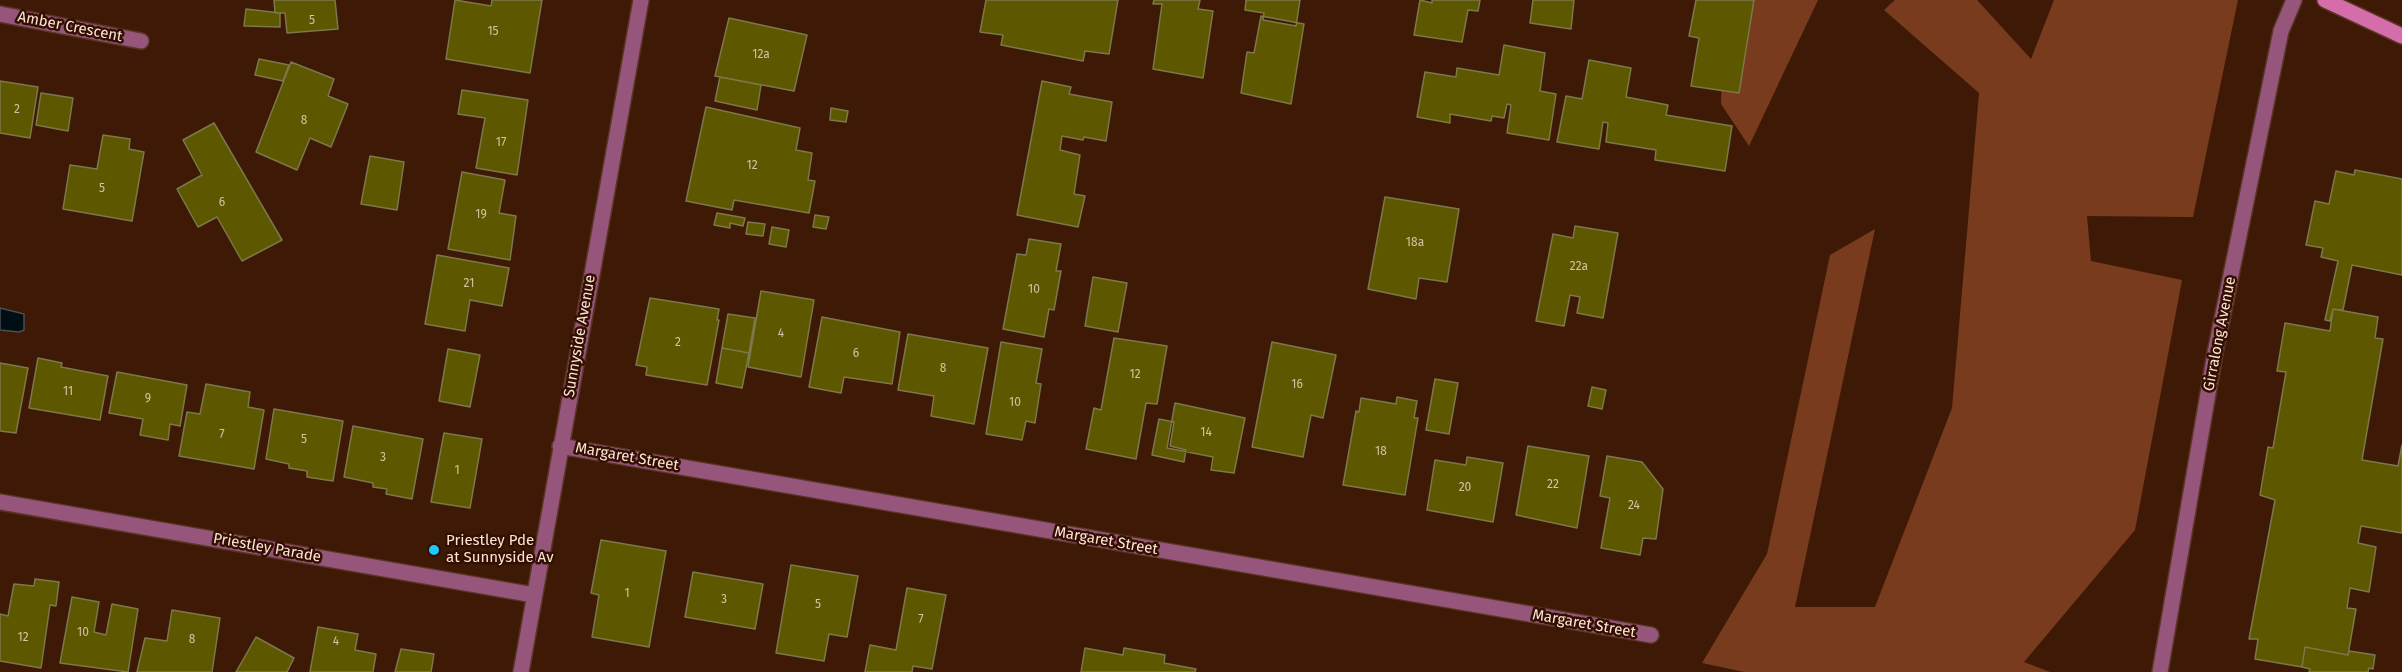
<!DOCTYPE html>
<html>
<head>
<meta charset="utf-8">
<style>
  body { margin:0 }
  canvas { display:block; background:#3e1906 }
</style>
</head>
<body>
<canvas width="2402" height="672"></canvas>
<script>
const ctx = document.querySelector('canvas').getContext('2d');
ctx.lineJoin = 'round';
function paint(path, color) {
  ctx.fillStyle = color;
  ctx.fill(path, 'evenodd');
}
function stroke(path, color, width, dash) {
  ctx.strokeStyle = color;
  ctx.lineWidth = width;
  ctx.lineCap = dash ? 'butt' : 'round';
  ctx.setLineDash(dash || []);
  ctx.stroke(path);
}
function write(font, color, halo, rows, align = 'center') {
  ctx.font = font + ' "Fira Sans",sans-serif';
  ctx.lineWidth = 5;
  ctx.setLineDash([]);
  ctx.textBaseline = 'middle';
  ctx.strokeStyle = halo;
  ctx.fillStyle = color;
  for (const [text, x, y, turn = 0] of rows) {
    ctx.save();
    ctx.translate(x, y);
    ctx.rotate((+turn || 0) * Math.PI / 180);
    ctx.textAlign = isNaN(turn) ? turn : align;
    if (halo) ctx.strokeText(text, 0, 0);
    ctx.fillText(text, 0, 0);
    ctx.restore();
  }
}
const forest = new Path2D(`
  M1724 0H1818L1749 146 1721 104Z
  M1895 0H1977L2031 59 2054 0H2238L2193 217 2087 216 2091 261 2182 280 2135 530 2024 662 2050 672H1744L1702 663 1767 554 1830 255 1875 229 1795 607H1875L1952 408 1979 93 1884 10Z`);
const water = new Path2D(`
  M0 308 24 314V330L19 332 0 330Z`);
const building = new Path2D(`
  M274 0H335L338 29 287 33 285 13H275Z
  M455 0 491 6 492 0H542L530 73 446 59Z
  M986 0H1118L1109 54 1085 51 1083 61 1001 45 1003 35 980 32Z
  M1154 0H1200L1198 9 1213 11 1203 78 1153 69 1162 4H1153Z
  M1246 0H1300L1296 26 1263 20 1264 13 1245 10Z
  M1420 0 1432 3V0H1480L1478 11 1468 10 1462 42 1414 35Z
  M1533 0H1574L1571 29 1530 23Z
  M1696 0H1754L1739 93 1691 86 1699 38 1689 36Z
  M246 9 280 13V27L244 26Z
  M1261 16 1304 24 1291 104 1241 93 1247 52 1254 53Z
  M729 18 807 35 794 91 715 76Z
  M1504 45 1545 53 1540 91 1556 94 1549 140 1507 133 1511 105 1507 104 1504 118 1492 116 1491 121 1450 114V123L1417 117 1425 72 1456 77 1457 68 1499 75Z
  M259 59 289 65 283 81 255 75Z
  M1589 60 1631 68 1626 97 1668 105 1666 115 1732 126 1725 171 1655 160 1656 150 1606 142 1608 123 1603 122 1599 149 1557 142 1566 96 1582 99Z
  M291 62 334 79 328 96 348 104 331 147 310 138 297 170 256 152Z
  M720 77 761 85 757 110 715 101Z
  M0 81 38 87 30 138 0 133Z
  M1042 81 1071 87 1069 94 1112 102 1106 141 1084 137 1083 140 1062 136 1060 150 1080 155 1074 194 1085 196 1078 227 1017 215Z
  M462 90 528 100 517 175 476 168 485 118 458 114Z
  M41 93 73 98 68 131 36 125Z
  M706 107 800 128 796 150 812 153 808 180 815 181 809 213 734 200 732 210 686 201Z
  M831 108 848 111 846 122 830 120Z
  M214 123 282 240 242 261 217 217 198 227 177 189 202 175 183 140Z
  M103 135 130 139 129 149 144 152 132 221 63 209 70 165 97 169Z
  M370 156 404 162 397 210 361 204Z
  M2355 170 2402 179V275L2352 265 2343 310 2333 309 2330 321 2325 320 2338 261 2321 257 2323 248 2306 245 2315 201 2329 204 2336 171 2354 175Z
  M462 172 505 180 499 213 516 216 510 260 448 249Z
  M1385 197 1459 209 1447 282 1419 278 1416 299 1368 289Z
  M717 213 745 218 743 226 730 223V228L714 225Z
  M815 215 829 217 826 229 813 227Z
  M748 222 765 224 763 236 746 234Z
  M1575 226 1618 233 1603 318 1577 313 1580 297 1570 295 1564 326 1536 321 1553 234 1573 238Z
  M772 227 789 230 786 247 769 244Z
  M1029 239 1061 244 1056 271H1061L1054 310 1049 309 1044 337 1003 329 1017 254 1026 255Z
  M437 255 509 268 502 306 470 300 465 331 425 324Z
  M1093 277 1127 283 1118 332 1085 326Z
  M761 291 814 300 801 377 748 367Z
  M650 298 719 309 717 320H719L707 385 646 375 647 367 636 365Z
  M2333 309 2378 317 2375 338 2383 339 2362 460 2398 466 2402 445V533L2361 526 2358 543 2376 547 2369 592 2350 588 2347 608 2356 609 2348 655 2305 647 2302 667 2255 659 2258 639H2249L2275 500 2260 495 2268 447 2273 448 2286 372 2277 371 2285 323 2330 331Z
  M728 314 755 318 749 353 722 348Z
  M822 317 900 332 892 384 844 377 841 393 809 387Z
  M908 334 988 348 974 424 931 416 934 396 898 390Z
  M1114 338 1167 346 1157 404 1146 403 1136 459 1086 449 1094 408 1101 410Z
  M1001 342 1042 349 1036 383 1041 384 1035 423 1026 421 1022 440 986 434Z
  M1272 342 1336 355 1323 418 1311 415 1303 457 1252 447Z
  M722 348 749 353 742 388 716 383Z
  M448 349 480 355 470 407 439 401Z
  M38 358 62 363 61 367 108 376 100 420 29 408Z
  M0 363 28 368 16 433 0 431Z
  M117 372 187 385 180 426 170 424 168 440 140 435 143 419 109 413Z
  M1435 379 1458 383 1449 434 1426 430Z
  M206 384 250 392 248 407 264 410 254 469 179 456 187 412 200 414Z
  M1592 387 1606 390 1602 409 1588 406Z
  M1397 397 1417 401 1414 418H1418L1405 495 1343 485 1356 411 1359 412 1361 398 1396 404Z
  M1175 403 1245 418 1234 473 1211 470 1213 457 1167 448Z
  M274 409 343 421 333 481 307 477V471L289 468V464L266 459Z
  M1159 419 1174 422 1170 446 1186 450 1184 462 1152 455Z
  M353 426 423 439 412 499 386 494 387 489 373 487V483L344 477Z
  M444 433 482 439 470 508 431 502Z
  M1528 446 1589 456 1577 528 1516 515Z
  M1607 456 1642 462 1663 489 1656 539 1643 538 1640 555 1601 548 1610 498 1600 496Z
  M1467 457 1503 463 1493 522 1427 510 1435 460 1466 465Z
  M601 540 666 551 649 647 592 637 599 595 591 593Z
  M791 565 858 576 847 637 829 634 824 661 776 653Z
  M693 572 763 584 755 629 685 617Z
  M35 579 59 582 56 606 50 605 41 668 0 661V614L8 616 14 584 34 586Z
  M907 588 946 595 932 669 913 666 912 672H865L870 645 896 650Z
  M72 597 99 602 94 632 106 635 112 604 138 609 128 672 60 663Z
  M172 610 220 618 212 672H137L145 638 167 641Z
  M318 627 358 634 355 650 376 654 373 672H310Z
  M256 637 294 658 287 672H236Z
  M2305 647 2348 655 2349 651 2375 655 2373 669 2369 668 2368 672H2309L2310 669 2302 667Z
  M1085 648 1123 655 1124 648 1165 655 1164 663 1196 669 1195 672H1081Z
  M401 649 434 654 431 672H395Z`);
const street = new Path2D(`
  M0 14 141 41
  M560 446 1651 635
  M0 502 534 595
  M521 672 641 0
  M2160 672 2215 353 2281 31 2294 0`);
const secondary = new Path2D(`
  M2325 0 2402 36`);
const markers = [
  [434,550,6,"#1dc9fc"]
];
const numberNames = [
  ["5",312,21],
  ["15",493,32],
  ["12a",761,55],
  ["2",17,110],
  ["8",304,121],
  ["17",501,143],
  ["12",752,166],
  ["5",102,189],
  ["6",222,203],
  ["19",481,215],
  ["18a",1415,243],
  ["22a",1579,267],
  ["21",469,284],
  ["10",1034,290],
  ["4",781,334],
  ["2",678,343],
  ["6",856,354],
  ["8",943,369],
  ["12",1135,375],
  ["16",1297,385],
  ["11",68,392],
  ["9",148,399],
  ["10",1015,403],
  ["14",1206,433],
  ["7",222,435],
  ["5",304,440],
  ["18",1381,452],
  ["3",383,458],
  ["1",457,471],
  ["22",1553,485],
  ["20",1465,488],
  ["24",1634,506],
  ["1",627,594],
  ["3",724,600],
  ["5",818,605],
  ["7",921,620],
  ["10",83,633],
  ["12",23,638],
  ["8",192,640],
  ["4",336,642]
];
const streetNames = [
  ["Amber Crescent",70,27,11],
  ["Girralong Avenue",2220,334,-79],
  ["Sunnyside Avenue",580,336,-80],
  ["Margaret Street",627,457,10],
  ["Margaret Street",1106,541,10],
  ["Priestley Parade",267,548,10],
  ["Margaret Street",1584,624,10]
];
const poiNames = [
  ["Priestley Pde",446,541],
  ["at Sunnyside Av",446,558]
];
paint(forest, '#793b1d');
paint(water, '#000e15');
stroke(water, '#4c4e50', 1.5);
paint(building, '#5d5700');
stroke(building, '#7b784a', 1.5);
stroke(street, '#593524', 18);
stroke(secondary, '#593524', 18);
stroke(street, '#96557a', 15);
stroke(secondary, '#d66dab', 15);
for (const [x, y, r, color] of markers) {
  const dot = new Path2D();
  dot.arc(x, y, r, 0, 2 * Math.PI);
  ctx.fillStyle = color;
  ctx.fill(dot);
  stroke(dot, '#330f00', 2);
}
write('12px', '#d6c1a3', null, numberNames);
write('15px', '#fee4d9', '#330f00', streetNames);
write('15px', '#fee4d9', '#330f00', poiNames, 'left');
</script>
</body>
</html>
